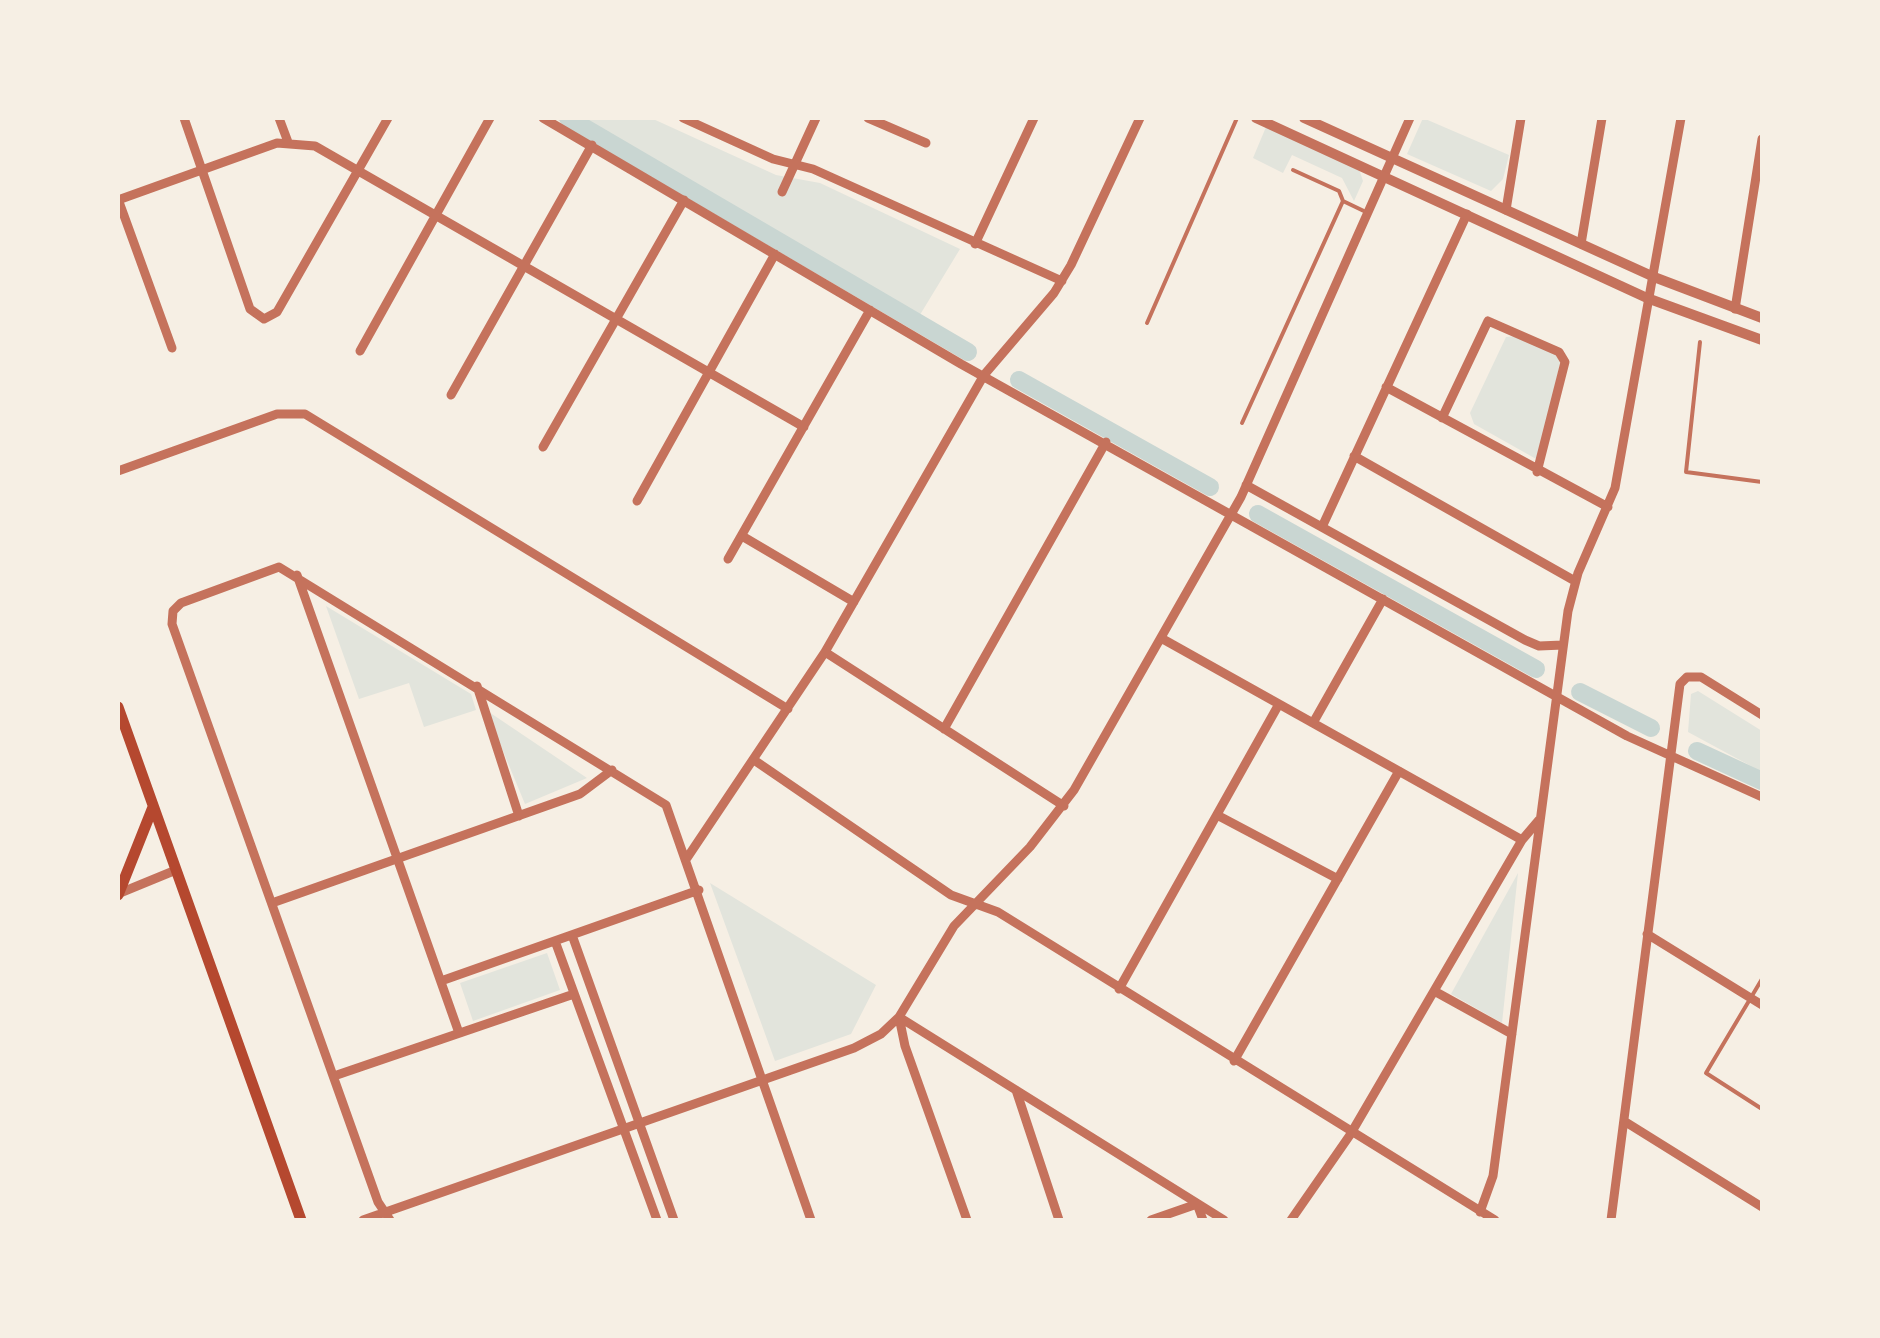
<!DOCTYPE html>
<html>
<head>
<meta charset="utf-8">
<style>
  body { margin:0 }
  #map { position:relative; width:1880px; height:1338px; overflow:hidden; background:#f6efe4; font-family:"Work Sans",sans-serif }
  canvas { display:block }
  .frame { position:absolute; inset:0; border:120px solid #f6efe4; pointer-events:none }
</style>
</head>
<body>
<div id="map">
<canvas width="1880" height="1338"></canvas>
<div class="frame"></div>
</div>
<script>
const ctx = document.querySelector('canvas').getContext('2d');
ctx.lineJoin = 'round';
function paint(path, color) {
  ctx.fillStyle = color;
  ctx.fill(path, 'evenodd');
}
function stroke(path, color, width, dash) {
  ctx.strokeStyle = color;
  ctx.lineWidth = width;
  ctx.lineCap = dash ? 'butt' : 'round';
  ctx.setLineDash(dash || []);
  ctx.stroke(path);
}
const green = new Path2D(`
  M554 118H651L776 175 820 183 960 249 915 323Z
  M1423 118 1509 155 1503 179 1491 191 1407 154Z
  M1266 127 1359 169 1363 181 1354 201 1342 178 1292 155 1283 173 1253 158Z
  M1516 336 1556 354 1560 363 1538 460 1474 424 1470 413 1506 337Z
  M326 606 471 694 476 710 424 727 409 683 359 699Z
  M1698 691 1762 731V772L1688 732 1691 694Z
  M486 710 587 778 525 804Z
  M1518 873 1502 1023 1451 994Z
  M710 883 876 985 851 1034 775 1061Z
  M547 953 560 990 473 1021 460 983Z`);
const canal = new Path2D(`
  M568 118 968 352
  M1019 380 1210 487
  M1258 514 1536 669
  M1580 692 1651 728
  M1697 751 1762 781`);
const service = new Path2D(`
  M1293 170 1339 191 1343 201 1368 213
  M1147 323 1237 118
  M1700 342 1686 472 1762 482
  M1242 423 1343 201
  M1762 979 1706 1073 1762 1109`);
const minor = new Path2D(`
  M184 118 250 309 264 319 277 312 388 118
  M279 118 288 142
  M543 118 961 364 1627 736 1762 797
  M683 118 773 159 813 169 1062 281
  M868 118 926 143
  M782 192 816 118
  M118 199 172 348
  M118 200 277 143 315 146 804 427
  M1506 210 1521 118
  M975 244 1034 118
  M1581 244 1602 118
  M1735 309 1762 139
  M360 351 490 118
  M1386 387 1608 507
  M451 395 592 145
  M1442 418 1488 321 1559 352 1565 362 1537 472
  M543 447 684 200
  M1354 456 1575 581
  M118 471 277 414H305L788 709
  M1246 485 1525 640 1539 646 1563 645
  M637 501 775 254
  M1322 527 1467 214
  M742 536 854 602
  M728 559 870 310
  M297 575 459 1033
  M1161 638 1522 840
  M825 652 1064 806
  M477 686 519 816
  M1313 723 1383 599
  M944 729 1106 442
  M754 760 951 895 998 912 1495 1220
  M1217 815 1338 879
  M687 858 825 652 984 375 1054 293 1071 265 1140 118
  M120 893 176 870
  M272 903 580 794 612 770
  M1647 934 1762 1005
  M572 935 674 1220
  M555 941 657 1220
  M441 981 699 890
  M1119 989 1279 704
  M1436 992 1512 1034
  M899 1017 1224 1220
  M899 1017 905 1046 967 1220
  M1234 1061 1399 771
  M334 1076 574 994
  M1016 1090 1059 1220
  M1624 1121 1762 1207
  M1480 1212 1493 1176 1568 611 1578 573 1615 488 1681 118
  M363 1220 854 1048 881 1034 899 1017 954 926 1030 847 1074 790 1241 497 1410 118
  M390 1220 378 1202 172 624 173 611 181 603 279 567 666 805 811 1220
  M1151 1220 1197 1204 1203 1220
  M1291 1220 1350 1135 1522 840 1539 820
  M1611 1220 1680 684 1687 677H1701L1762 715`);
const tertiary = new Path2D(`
  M1256 118 1647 298 1762 340
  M1304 118 1654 277 1762 318`);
const secondary = new Path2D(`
  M118 707 301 1220
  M118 895 153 807`);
paint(green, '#e2e4dc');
stroke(canal, '#c9d6d2', 18);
stroke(service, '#c5725c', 4);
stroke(minor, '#c5725c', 9);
stroke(tertiary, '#c5725c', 10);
stroke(secondary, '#b5482f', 11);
</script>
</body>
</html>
